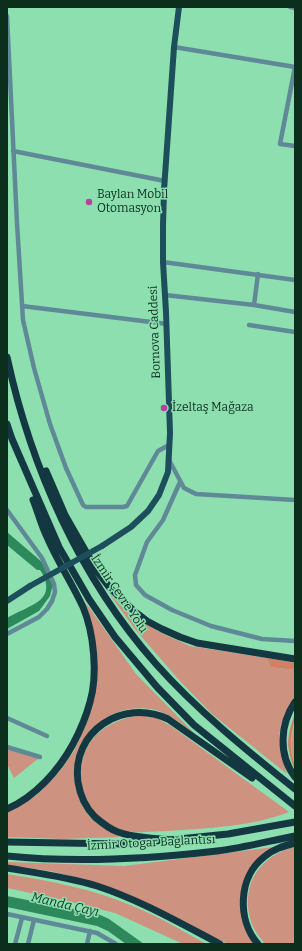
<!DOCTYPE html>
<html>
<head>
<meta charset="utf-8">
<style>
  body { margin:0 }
  #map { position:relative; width:302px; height:951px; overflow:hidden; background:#8ddfb0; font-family:Bitter,serif }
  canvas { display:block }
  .frame { position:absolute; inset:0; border:8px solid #0b2e1d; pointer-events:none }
</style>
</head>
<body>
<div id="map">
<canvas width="302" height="951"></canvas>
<div class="frame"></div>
</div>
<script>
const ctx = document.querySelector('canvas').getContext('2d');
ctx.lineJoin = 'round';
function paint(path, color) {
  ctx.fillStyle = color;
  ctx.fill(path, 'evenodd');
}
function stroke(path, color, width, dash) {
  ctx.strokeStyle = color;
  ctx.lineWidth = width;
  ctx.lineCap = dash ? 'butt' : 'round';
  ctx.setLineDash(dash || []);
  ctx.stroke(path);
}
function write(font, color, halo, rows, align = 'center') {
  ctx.font = font + ' Bitter,serif';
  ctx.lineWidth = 3;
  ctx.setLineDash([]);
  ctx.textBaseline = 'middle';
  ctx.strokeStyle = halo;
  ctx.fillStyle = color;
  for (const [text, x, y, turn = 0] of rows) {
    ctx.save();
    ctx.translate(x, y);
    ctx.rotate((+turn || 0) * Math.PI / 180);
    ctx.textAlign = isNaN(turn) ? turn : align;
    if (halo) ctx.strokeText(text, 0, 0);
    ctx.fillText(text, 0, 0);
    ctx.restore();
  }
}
const green = new Path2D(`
  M108 592 127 612 159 632 190 646 267 658 271 667 295 670C295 676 296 694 295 698 293 702 289 707 287 711 274 735 280 749 287 774L212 714 179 680 134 628Z
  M86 603 136 674 195 734C183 725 170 714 156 710 136 705 110 710 97 726 94 730 91 735 88 739 85 744 79 751 77 757 72 777 76 801 90 817 99 826 109 831 120 837L62 839 7 837V813L37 795 60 771 74 751 86 725 93 702 96 650Z
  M134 716H153L171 726 289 812C250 827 208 828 167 831 150 831 131 835 116 828 80 813 69 762 97 734 108 724 120 720 134 716Z
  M295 723V763C289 749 291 737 295 723Z
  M7 749 39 758 14 778 7 764Z
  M274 847 261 857 241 902 255 944H228L132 897 87 880 50 871 7 865V862L124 866Z
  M295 847V944H265C259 936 252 928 250 918 241 883 261 855 295 847Z
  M7 874C51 881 94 889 135 907 160 917 183 931 206 944H183L115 913 63 900 7 888Z`);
const forest = new Path2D(`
  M267 658 295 663V670L271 667Z
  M295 713C295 725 290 735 291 746 291 755 295 762 295 771 286 746 286 739 295 713Z`);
const water = new Path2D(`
  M7 532 42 562 53 584 50 596 39 611 7 629V618C15 613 36 605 41 599 50 591 46 578 40 570H37L7 545Z
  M7 896 98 914 109 919 144 944H126L108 931 97 926 7 907Z`);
const minor = new Path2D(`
  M290 7 295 8
  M7 16 17 223 23 320 34 368 50 424 66 468 83 505 86 507H123L127 506 158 451 169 445
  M174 47 295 67
  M295 67 280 144 295 146
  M13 151 165 181
  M163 262 295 280
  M165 295 254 305 295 312
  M254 305 258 274
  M22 306 167 324
  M249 325 295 332
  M169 460 184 488 196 494 295 500
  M180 482 163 520 147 542 135 575 136 585 145 595 172 610 211 626 262 639 295 641
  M7 510 42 558 54 584 55 592 52 601 47 609 39 617 7 634
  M7 718 47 736
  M7 747 40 757
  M7 914 97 933 116 944
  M15 944 22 918
  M28 944 34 920
  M87 944 90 931`);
const major = new Path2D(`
  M102 546 131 527 148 511 159 495 168 472 170 433 166 312 163 262V226L164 190 174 47 179 7
  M7 601 30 586`);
const highway = new Path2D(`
  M7 357C31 468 80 578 156 664 197 710 246 750 295 789
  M7 424 12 439 59 547 89 599 115 637 157 687 194 725 295 806
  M46 471 65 515 97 571 110 588 134 611 147 621 162 629 180 637 197 643 295 659
  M295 702C280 724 278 755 295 777
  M7 809C35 797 59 770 73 744 80 731 86 717 90 702 98 675 94 633 83 607 72 583 57 561 47 537 41 525 38 512 33 500
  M169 840 228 834 295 822
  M172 840C155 838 134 838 118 832 109 829 102 823 95 817 85 807 80 795 78 782 71 731 123 698 168 719L252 778
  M7 842 122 844 157 841
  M7 856C76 863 148 859 217 851 243 848 269 841 295 836
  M7 868C37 873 68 877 97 886 140 900 180 923 220 944
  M258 944C237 920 238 877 264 857 273 849 284 846 295 843`);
const majorBridge = new Path2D(`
  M30 586 102 546`);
const markers = [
  [89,202,4,"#b6439c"],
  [164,408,4,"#b6439c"]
];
const poiNames = [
  ["Baylan Mobil",97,195],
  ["Otomasyon",97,209],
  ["İzeltaş Mağaza",172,408]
];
const streetNames = [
  ["Bornova Caddesi",155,332,-92],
  ["İzmir Çevre Yolu",119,594,56],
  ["İzmir Otogar Bağlantısı",151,843,-3]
];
const waterNames = [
  ["Manda Çayı",65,905,13]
];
paint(green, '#cd9280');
paint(forest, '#d37f65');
paint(water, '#2d885b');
stroke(minor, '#5f8996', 4.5);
stroke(major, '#1c4e5b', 6);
stroke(highway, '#133842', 7);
stroke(majorBridge, '#1c4e5b', 6);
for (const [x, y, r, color] of markers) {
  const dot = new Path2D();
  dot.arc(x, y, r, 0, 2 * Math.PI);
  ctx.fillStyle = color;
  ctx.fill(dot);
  stroke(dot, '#8ddfb0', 1.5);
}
write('12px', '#0b2e1d', '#8ddfb0', poiNames, 'left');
write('12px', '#0b2e1d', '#8ddfb0', streetNames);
write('italic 13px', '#103623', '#8ddfb0', waterNames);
</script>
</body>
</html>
